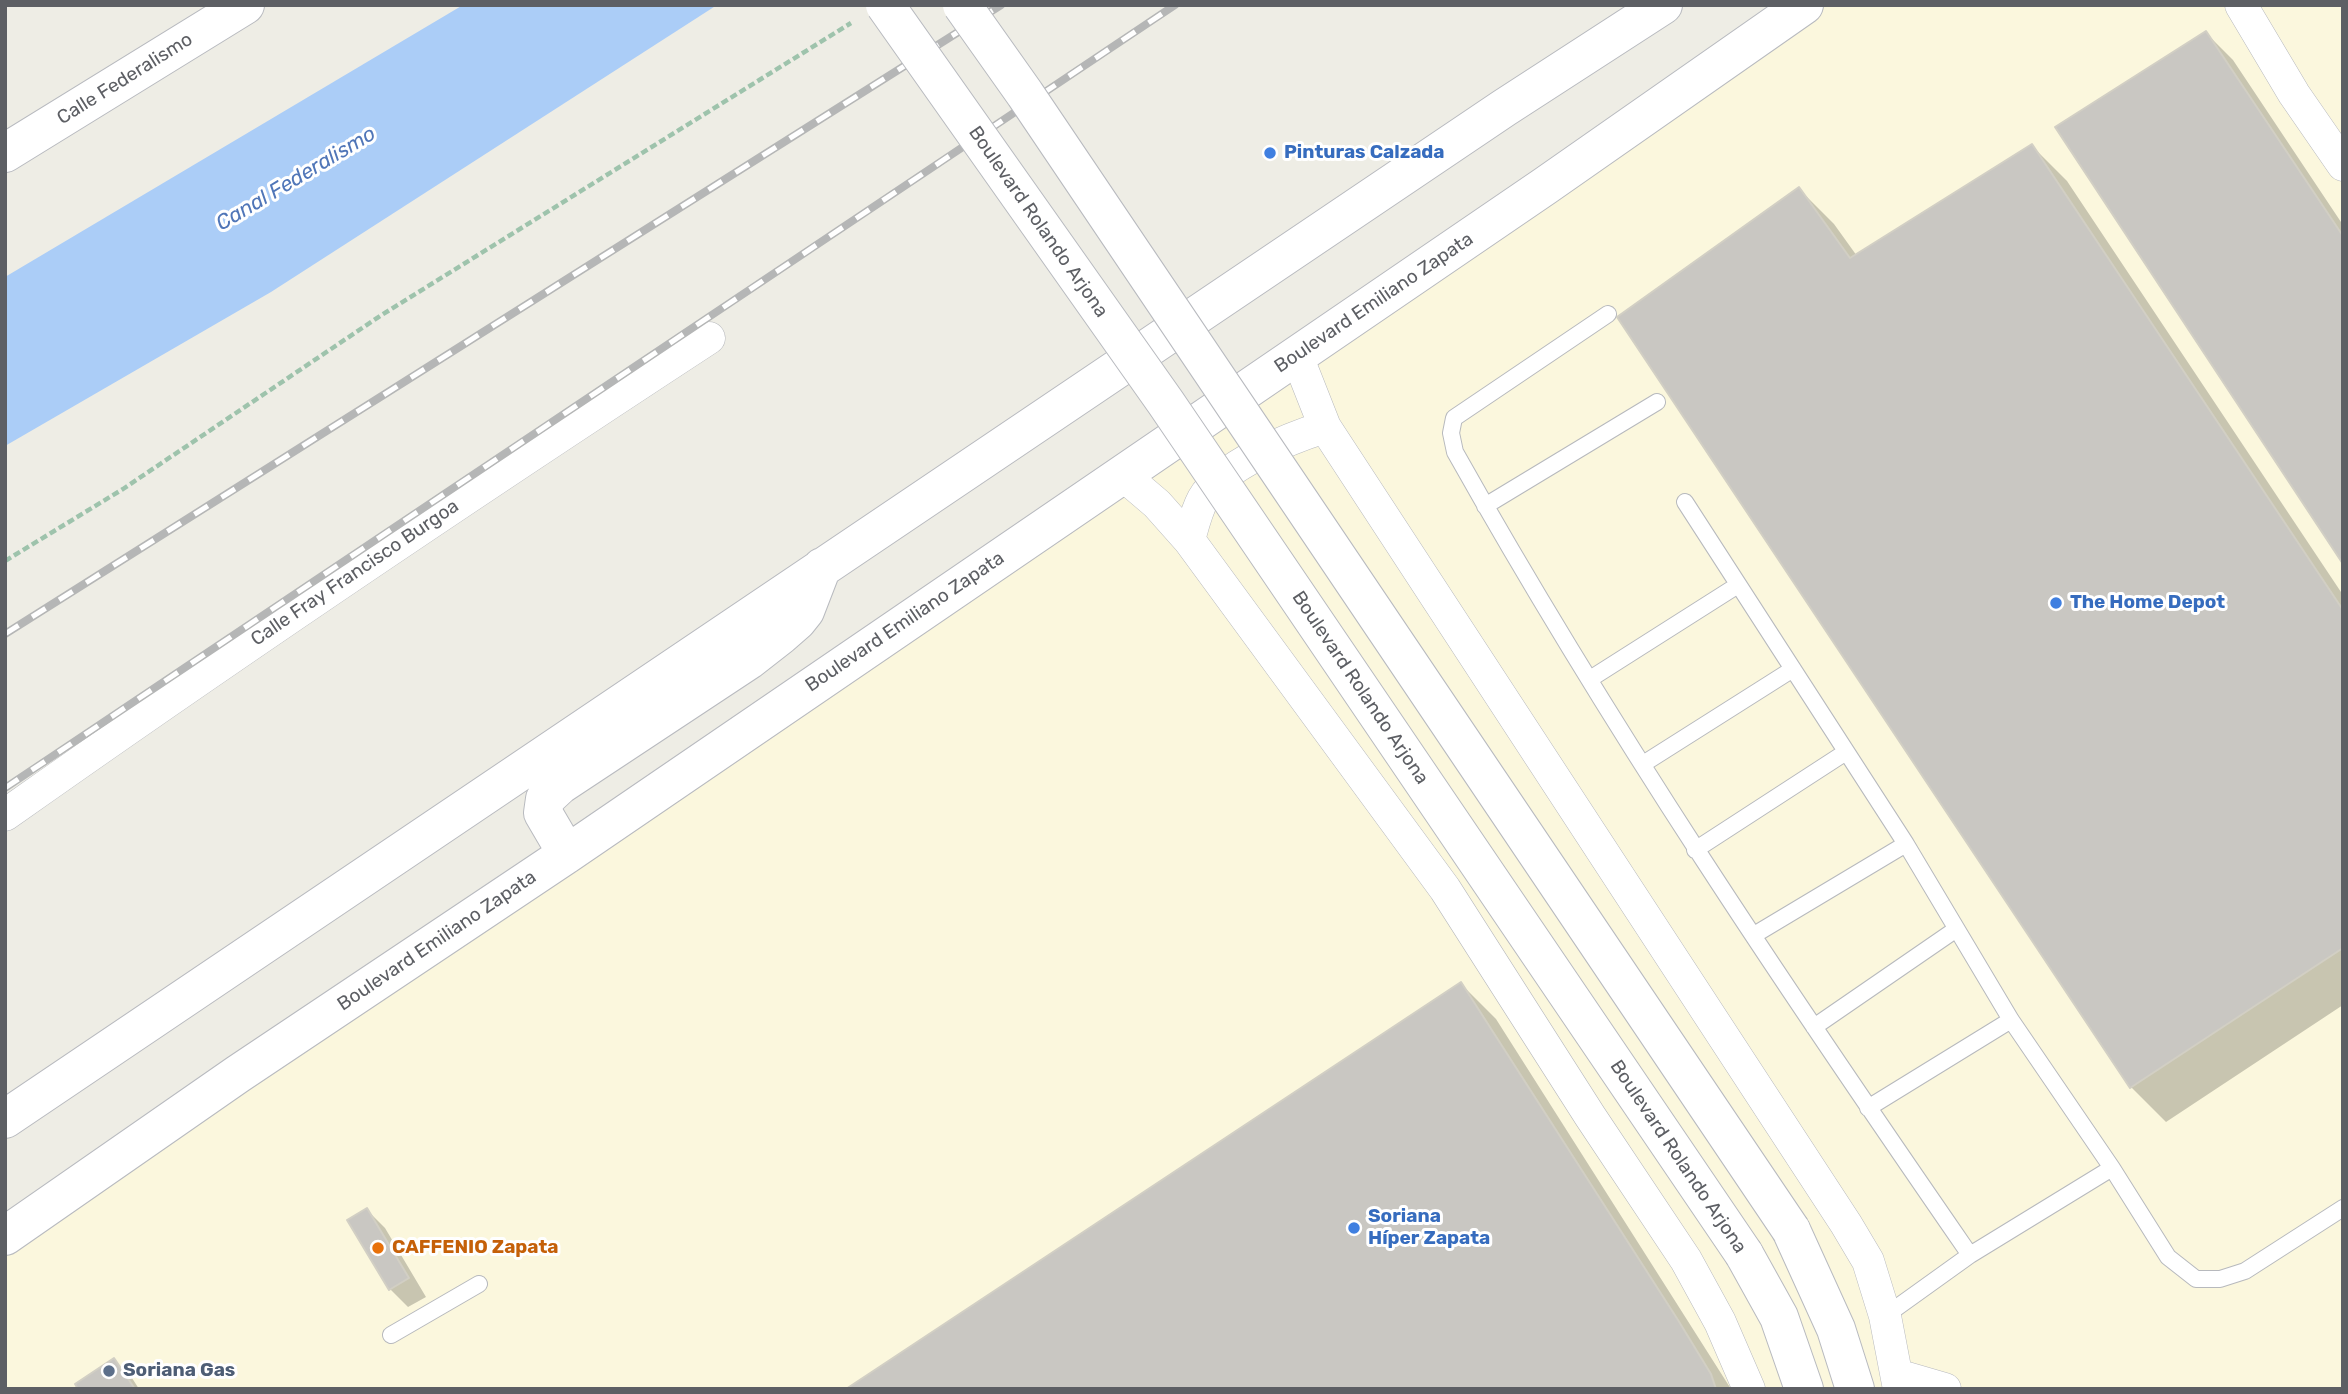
<!DOCTYPE html>
<html>
<head>
<meta charset="utf-8">
<style>
  body { margin:0 }
  #map { position:relative; width:2348px; height:1394px; overflow:hidden; background:#eeede5; font-family:Rubik,sans-serif }
  canvas { display:block }
  .frame { position:absolute; inset:0; border:7px solid #5d5f64; pointer-events:none }
</style>
</head>
<body>
<div id="map">
<canvas width="2348" height="1394"></canvas>
<div class="frame"></div>
</div>
<script>
const ctx = document.querySelector('canvas').getContext('2d');
ctx.lineJoin = 'round';
function paint(path, color) {
  ctx.fillStyle = color;
  ctx.fill(path, 'evenodd');
}
function stroke(path, color, width, dash) {
  ctx.strokeStyle = color;
  ctx.lineWidth = width;
  ctx.lineCap = dash ? 'butt' : 'round';
  ctx.setLineDash(dash || []);
  ctx.stroke(path);
}
function write(font, color, halo, rows, align = 'center') {
  ctx.font = font + ' Rubik,sans-serif';
  ctx.lineWidth = 6;
  ctx.setLineDash([]);
  ctx.textBaseline = 'middle';
  ctx.strokeStyle = halo;
  ctx.fillStyle = color;
  for (const [text, x, y, turn = 0] of rows) {
    ctx.save();
    ctx.translate(x, y);
    ctx.rotate((+turn || 0) * Math.PI / 180);
    ctx.textAlign = isNaN(turn) ? turn : align;
    if (halo) ctx.strokeText(text, 0, 0);
    ctx.fillText(text, 0, 0);
    ctx.restore();
  }
}
const commercial = new Path2D(`
  M1809 5H2343V1389H5V1241Z`);
const water = new Path2D(`
  M463 5H717L271 292 5 446V277Z`);
const shadow = new Path2D(`
  M2206 33 2233 60 2343 225V561Z
  M2032 146 2067 181 2343 595V1005L2166 1122 2131 1087 1799 189 1834 224 1857 256Z
  M1461 984 1496 1019 1731 1389H850Z
  M367 1210 385 1228 426 1297 408 1307 390 1289Z
  M114 1360 132 1378 139 1389H80Z`);
const building = new Path2D(`
  M2206 31 2343 236V564L2055 127Z
  M2032 144 2343 610V948L2130 1088 1617 317 1799 187 1850 258Z
  M1461 982 1678 1320 1711 1374 1716 1389H846Z
  M367 1208 409 1278 389 1290 347 1220Z
  M114 1358 135 1389H78L75 1384Z`);
const path = new Path2D(`
  M5 561 123 489 380 316 851 23`);
const lane = new Path2D(`
  M1608 314 1454 418 1451 433 1455 452C1611 730 1789 993 1970 1255
  M1685 502 1906 844 2011 1020 2112 1168 2168 1257 2196 1279H2220L2245 1271 2343 1208
  M1485 506 1657 402
  M1590 679 1738 585
  M1643 764 1793 669
  M1695 850 1846 752
  M1754 935 1906 844
  M1814 1027 1955 930
  M1868 1108 2011 1020
  M1885 1316 1970 1255 2112 1168
  M391 1335 479 1284`);
const street = new Path2D(`
  M2241 5 2294 94 2343 165
  M1297 356 1325 427 1846 1224 1868 1261 1885 1316 1899 1389
  M1123 475 1157 504 1189 540 1445 889 1590 1116 1686 1260 1720 1322 1749 1389
  M1189 540C1193 526 1196 512 1203 499 1222 465 1290 438 1325 427
  M5 815C237 651 472 493 709 338
  M1897 1375 1945 1389`);
const secondary = new Path2D(`
  M5 153 245 5
  M567 854 543 813 545 799 560 785 749 660 781 635 797 621 805 611 822 567
  M5 1119 1504 108 1663 5
  M1791 1230 1836 1329 1855 1389
  M5 1236 238 1074 567 854 1545 186 1804 5
  M1744 1254 1779 1317 1804 1389`);
const rail = new Path2D(`
  M5 634 1001 5
  M5 788 1175 5`);
const secondaryBridge = new Path2D(`
  M885 5 1166 403 1744 1254
  M962 5 1025 94 1791 1230`);
const markers = [
  [1270,153,7,"#3f7fe0"],
  [2056,603,7,"#3f7fe0"],
  [1354,1228,7,"#3f7fe0"],
  [378,1248,7,"#e8710a"],
  [109,1371,7,"#5c6f8a"]
];
const streetNames = [
  ["Calle Federalismo",125,79,-32],
  ["Boulevard Rolando Arjona",1038,222,55],
  ["Boulevard Emiliano Zapata",1374,303,-34],
  ["Calle Fray Francisco Burgoa",355,573,-34],
  ["Boulevard Emiliano Zapata",905,622,-34],
  ["Boulevard Rolando Arjona",1360,688,56],
  ["Boulevard Emiliano Zapata",437,941,-34],
  ["Boulevard Rolando Arjona",1678,1157,56]
];
const shopNames = [
  ["Pinturas Calzada",1284,153],
  ["The Home Depot",2070,603],
  ["Soriana",1368,1217],
  ["Híper Zapata",1368,1239]
];
const foodNames = [
  ["CAFFENIO Zapata",392,1248]
];
const serviceNames = [
  ["Soriana Gas",123,1371]
];
const waterNames = [
  ["Canal Federalismo",296,179,-31]
];
paint(commercial, '#fbf7dd');
paint(water, '#abcdf7');
paint(shadow, '#0003');
paint(building, '#c9c7c2');
stroke(building, '#d2cfc4', 2);
stroke(lane, '#b7b9bd', 18);
stroke(street, '#b7b9bd', 33);
stroke(secondary, '#b8babf', 40);
stroke(path, '#9ec3ac', 4.5, [7, 3.5]);
stroke(lane, '#fff', 16);
stroke(street, '#fff', 32);
stroke(secondary, '#fff', 38);
stroke(rail, '#b5b6b6', 8);
stroke(rail, '#fff', 5, [16]);
stroke(secondaryBridge, '#b8babf', 40, []);
stroke(secondaryBridge, '#fff', 38);
for (const [x, y, r, color] of markers) {
  const dot = new Path2D();
  dot.arc(x, y, r, 0, 2 * Math.PI);
  ctx.fillStyle = color;
  ctx.fill(dot);
  stroke(dot, '#fff', 2.5);
}
write('19px', '#5d5f64', '#fff', streetNames);
write('bold 19px', '#366cbe', '#fff', shopNames, 'left');
write('bold 19px', '#c56008', '#fff', foodNames, 'left');
write('bold 19px', '#4e5e75', '#fff', serviceNames, 'left');
write('italic 21px', '#5076b8', '#fff', waterNames);
</script>
</body>
</html>
